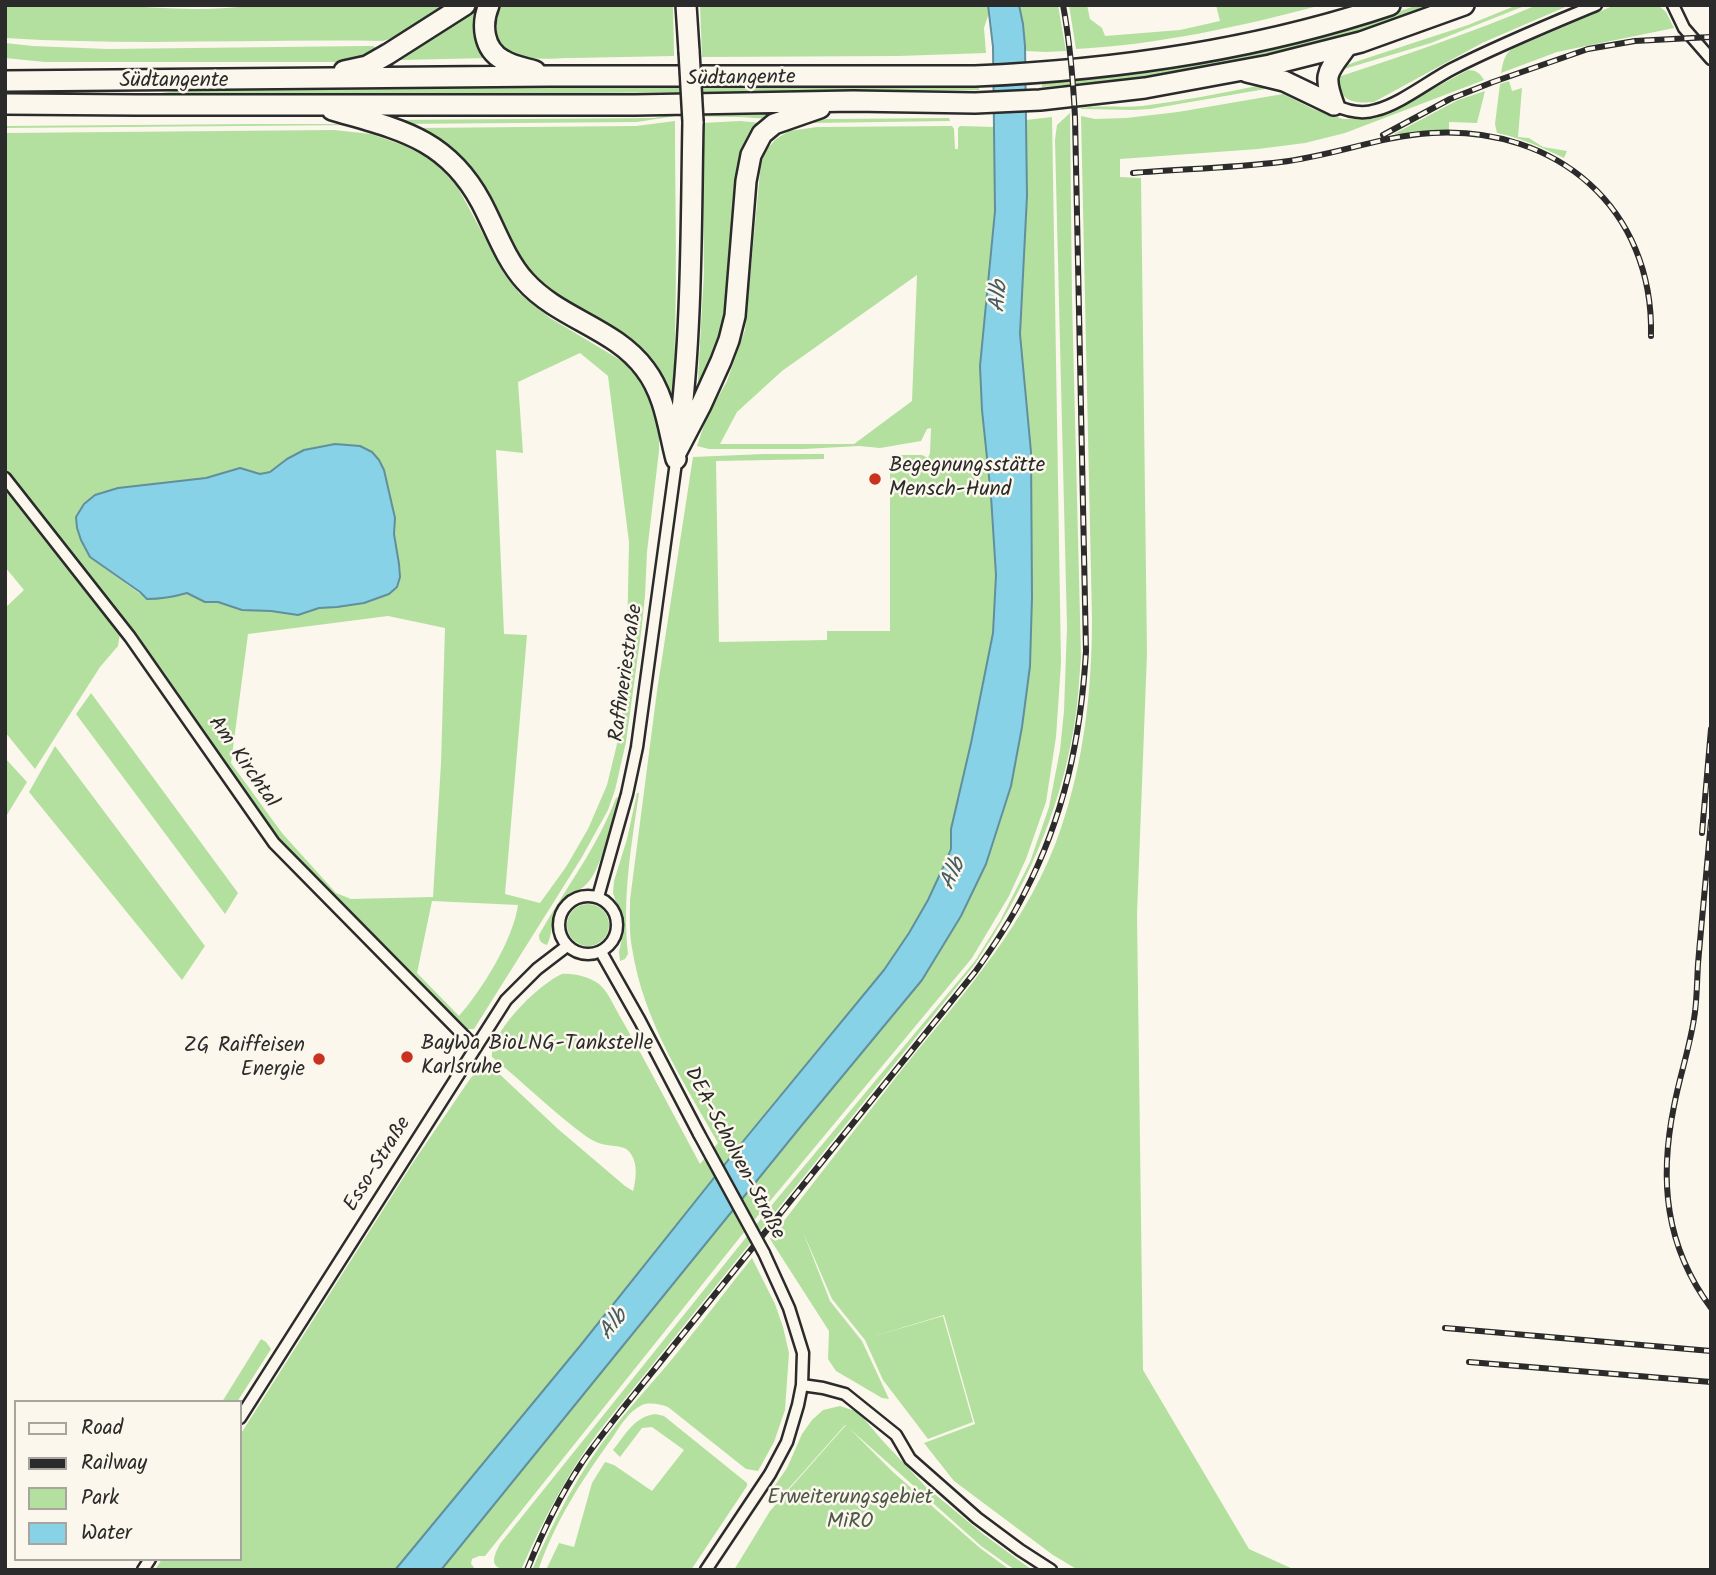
<!DOCTYPE html>
<html>
<head>
<meta charset="utf-8">
<style>
  body { margin:0 }
  #map { position:relative; width:1716px; height:1575px; overflow:hidden; background:#fbf7ec; font-family:Kalam,sans-serif }
  canvas { display:block }
  .frame { position:absolute; inset:0; border:7px solid #2b2b2b; pointer-events:none }
  .legend { position:absolute; left:14px; top:1400px; width:228px; height:161px; box-sizing:border-box; background:#fbf7ec; border:2px solid #a8a59f; margin:0; padding:9px 12px; list-style:none; font-size:21px; color:#2b2b2b }
  .legend li { display:flex; align-items:center; gap:14px; height:35px }
  .legend b { width:35px; border:2px solid #a8a59f }
</style>
</head>
<body>
<div id="map">
<canvas width="1716" height="1575"></canvas>
<div class="frame"></div>
<ul class="legend">
<li><b style="height:9px;background:#fbf7ec"></b>Road</li>
<li><b style="height:9px;background:#2b2b2b"></b>Railway</li>
<li><b style="height:19px;background:#b3e09e"></b>Park</li>
<li><b style="height:19px;background:#87d2e7"></b>Water</li>
</ul>
</div>
<script>
const ctx = document.querySelector('canvas').getContext('2d');
ctx.lineJoin = 'round';
function paint(path, color) {
  ctx.fillStyle = color;
  ctx.fill(path, 'evenodd');
}
function stroke(path, color, width, dash) {
  ctx.strokeStyle = color;
  ctx.lineWidth = width;
  ctx.lineCap = dash ? 'butt' : 'round';
  ctx.setLineDash(dash || []);
  ctx.stroke(path);
}
function write(font, color, halo, rows, align = 'center') {
  ctx.font = font + ' Kalam,sans-serif';
  ctx.lineWidth = 5;
  ctx.setLineDash([]);
  ctx.textBaseline = 'middle';
  ctx.strokeStyle = halo;
  ctx.fillStyle = color;
  for (const [text, x, y, turn = 0] of rows) {
    ctx.save();
    ctx.translate(x, y);
    ctx.rotate((+turn || 0) * Math.PI / 180);
    ctx.textAlign = isNaN(turn) ? turn : align;
    if (halo) ctx.strokeText(text, 0, 0);
    ctx.fillText(text, 0, 0);
    ctx.restore();
  }
}
const green = new Path2D(`
  M5 5C40 5 75 4 109 5 158 8 208 12 257 5H445L395 37 383 41C257 39 131 46 5 38Z
  M502 5H673L674 56C640 57 605 57 571 58 554 58 533 61 516 55 496 48 491 22 502 5Z
  M700 5H988L989 13 984 28 986 53 898 56 702 57Z
  M1019 5H1058L1066 51 1046 52 1025 51 1023 24Z
  M1069 5H1087L1090 19 1102 28 1105 36 1180 30 1220 21 1216 5H1321C1244 26 1156 45 1076 49Z
  M1418 5H1439C1310 51 1178 77 1042 87V81L1358 25Z
  M1517 5H1527L1431 43 1341 70 1347 65 1355 62 1468 25Z
  M1537 5H1570L1482 43 1374 102C1353 104 1338 101 1338 77 1405 55 1471 33 1537 5Z
  M1615 5H1658L1666 12 1674 28 1557 52 1501 73C1503 63 1504 53 1514 48Z
  M479 6 488 58 401 60 396 58 444 27Z
  M5 43 33 46 107 49 366 46H373L380 50 353 60 341 62H45L5 58Z
  M1468 70C1476 70 1480 73 1484 80L1345 133 1305 143 1258 149 1120 159V177L1141 178 1147 653 1137 914 1143 1370 1249 1549 1295 1570H1078L1053 1555 954 1481 924 1443 975 1424 944 1315 868 1338 943 1316 973 1422 928 1439 883 1380 865 1340 832 1299 803 1232 830 1301 862 1341 889 1399 882 1398 836 1371 828 1359 829 1331 770 1239C814 1182 859 1124 904 1067 964 993 1030 921 1061 828 1084 761 1092 689 1092 619L1081 116 1095 119 1126 118 1178 112 1283 94 1313 109 1343 119H1372L1388 113Z
  M1509 81 1512 91 1522 88 1518 137 1529 138 1543 147 1567 151 1564 158C1541 147 1521 138 1497 133L1495 124 1500 84Z
  M979 83V90L185 96 156 94 185 89Z
  M1262 85 1277 87 1150 109 1134 110 1081 109V108C1101 105 1122 108 1142 106 1182 101 1222 93 1262 85Z
  M1485 91 1477 123 1449 122V130L1394 134 1458 100Z
  M775 113 776 114 771 119 739 117 675 116 637 122 397 124 392 120 654 118 676 114Z
  M1070 113 1072 298 1081 657C1079 680 1078 704 1074 727 1059 815 1025 890 975 964L599 1431C567 1474 543 1520 521 1570 498 1570 486 1569 500 1544L776 1200 975 961 1000 921 1030 862 1049 807 1060 750 1064 711 1067 627 1055 140 1057 125Z
  M1052 117 1061 663 1056 737 1046 802 1026 859 1009 896 972 958 741 1236 485 1556H479L472 1559 471 1564 474 1567 471 1570H441L802 1125 922 980 961 916 986 864 1011 786 1022 727 1030 666 1032 597 1031 452 1020 334 1027 196 1026 120Z
  M949 118 950 121 813 123 790 127 803 120 830 119Z
  M675 121C675 193 677 264 675 335 674 353 677 384 670 399L664 390 546 293 508 244 414 128 636 126Z
  M740 121 761 123 728 324 697 396 704 272 702 123Z
  M255 124H334L359 125 5 128V126Z
  M952 126 954 129 955 149H958V128L960 126 995 127V211L980 366 982 410 991 496 996 575 993 633 971 743 951 829V849L947 859 928 900 909 933 884 970 745 1139 580 1346 395 1570H155L162 1559H240V1435L414 1161 470 1079 477 1071 493 1068 558 1129 625 1186 633 1191C636 1180 638 1164 631 1154 625 1145 617 1147 607 1145 600 1144 593 1141 587 1137 554 1113 524 1083 492 1057 491 1031 539 984 562 974 573 973 590 977 599 984 609 992 615 1009 622 1020 649 1067 674 1116 700 1164L718 1143C683 1081 643 1020 632 948 629 932 630 916 630 900L657 691 693 457 764 454H824V459L716 461 719 642 827 640V631H890V455H922L928 458 930 453 931 428 927 429 921 441 880 448 859 446 804 449H709L697 446 706 419 727 381 745 330 760 172 763 157 767 149 776 139 789 131 817 127ZM917 275 912 401 854 444H720L737 412 782 371Z
  M334 130 371 134 403 145 431 159 457 186 505 275 519 293 550 318 622 361 636 376 653 405 659 437V451L647 552 645 596 641 633 626 742 615 790 608 810 582 857 474 1029H465L462 1027 294 857 277 837 209 742 153 660 5 469V133ZM580 353 608 376 629 542 626 690 617 744 607 785 588 829 566 867 540 903 505 894 527 635 504 634 496 450 523 453 518 382ZM360 447 372 452 379 460 384 471 395 518 394 534 399 564 400 577 377 599 337 607 319 608 298 615 271 611 242 610 218 602H205L187 593C174 598 161 599 147 599L90 557 206 478 240 468 260 474 270 472 287 459ZM388 616 445 628 441 763 433 897 351 899 336 893 282 833 231 763 248 634ZM432 901 518 905C513 940 482 990 459 1016L417 973Z
  M5 489 120 633 118 646 100 667 35 769 5 732V608L24 590 5 567Z
  M91 693 238 893 225 914 76 714Z
  M55 746 205 946 182 980 29 792Z
  M5 758 27 782 5 818Z
  M637 793H639C631 848 622 898 628 954L625 959 620 961 619 952 624 929 623 923 613 893 614 881 627 839Z
  M618 797C614 818 602 864 590 880 581 893 564 894 557 908 551 920 553 933 547 945 541 943 539 941 539 935 565 889 597 848 616 798Z
  M567 925a21 21 0 1 1 42 0a21 21 0 1 1-42 0Z
  M752 1258 775 1304 783 1327 789 1353 785 1410 774 1442 758 1471 746 1469 668 1407C659 1404 650 1402 642 1405 629 1411 620 1426 613 1437 583 1478 556 1520 539 1568L537 1570H532C554 1520 579 1472 612 1430 635 1400 662 1373 685 1343 708 1315 729 1286 752 1258Z
  M261 1339 266 1342 271 1349 237 1402H222Z
  M840 1406 858 1412 882 1440 926 1487 983 1534 1032 1570H1015L981 1546 850 1429 893 1472 980 1548 1010 1570H734L770 1511 846 1425H845L775 1504 766 1498 787 1468 802 1434 812 1420 823 1410Z
  M655 1414 664 1416 747 1483V1486L691 1570H546L559 1543 574 1547 592 1483 605 1462 614 1465 652 1491 684 1450 652 1427 642 1428 620 1457 613 1450C626 1434 634 1417 655 1414Z`);
const water = new Path2D(`
  M988 5H1019L1023 24 1025 46 1027 196 1020 334 1031 452 1032 597 1030 666 1022 727 1011 786 986 864 961 916 922 980 802 1125 441 1570H395L580 1346 745 1139 884 970 909 933 928 900 947 859 951 849V829L971 743 993 633 996 575 991 496 982 410 980 366 995 211 993 47Z
  M335 444 360 446 372 452 379 460 384 470 395 518 394 534 399 564 400 577 397 587 389 594 364 603 337 607 319 608 298 615 271 611 242 610 218 602H205L187 593C173 597 161 599 147 599L140 592 90 557 81 540 77 528 76 517 84 504 95 495 118 488 206 478 240 468 260 474 270 472 287 459 304 450Z`);
const street = new Path2D(`
  M1673 5 1684 28 1711 59
  M1334 105C1347 111 1361 115 1376 110 1400 104 1429 81 1452 69 1499 45 1548 25 1596 5
  M5 478 130 637 274 843 475 1047
  M559 925a29 29 0 1 1 58 0a29 29 0 1 1-58 0Z
  M598 897 627 794 637 747 677 455
  M601 952 640 1021 699 1134
  M802 1385 823 1388 845 1394 896 1435 910 1459 977 1518 1020 1550 1051 1570
  M240 1418 506 1000 537 969 567 946
  M143 1570 150 1559
  M706 1570 770 1474 787 1442 798 1405 802 1385 803 1353 789 1308 764 1253`);
const highway = new Path2D(`
  M489 5C481 24 483 49 503 60 512 66 525 68 535 71
  M686 5 689 51
  M344 71 367 66 388 54 465 5
  M1247 72 1284 81 1334 105
  M5 81 549 76H975C1116 70 1256 50 1390 5
  M5 104 137 105H635L853 101 975 103 1040 100 1145 88 1270 65 1361 42 1464 5
  M1334 105C1322 73 1328 72 1347 46
  M332 110C397 129 446 137 481 202 495 228 505 259 525 281 559 319 615 328 645 369 665 395 668 428 676 459
  M679 436C692 332 691 227 693 122
  M677 451 701 405 721 361 729 340 735 316 746 181 751 155 762 134 774 124 820 108`);
const rail = new Path2D(`
  M1383 135 1450 99 1493 82 1588 49 1635 41 1711 37
  M1133 173C1182 169 1232 168 1281 162 1332 156 1381 136 1432 133 1557 126 1654 208 1651 336
  M1711 821C1707 868 1702 916 1698 964 1697 980 1697 996 1695 1012 1691 1044 1680 1074 1674 1106 1659 1180 1665 1246 1711 1308
  M1702 833 1711 729
  M1445 1328 1711 1351
  M1469 1362 1711 1382
  M527 1570C542 1533 559 1497 581 1464 593 1446 607 1429 620 1412L975 972C993 947 1010 922 1024 894 1064 817 1081 738 1086 651L1075 117C1073 79 1070 42 1063 5`);
const streetBridge = new Path2D(`
  M699 1134 764 1253`);
const highwayBridge = new Path2D(`
  M689 51 693 122`);
const markers = [
  [875,479,7,"#c8321e"],
  [407,1057,7,"#c8321e"],
  [319,1059,7,"#c8321e"]
];
const streetNames = [
  ["Südtangente",741,80,-1],
  ["Südtangente",174,82],
  ["Raffineriestraße",628,673,-82],
  ["Am Kirchtal",242,763,55],
  ["DEA-Scholven-Straße",733,1154,62],
  ["Esso-Straße",379,1165,-58]
];
const poiNames = [
  ["Begegnungsstätte",889,467],
  ["Mensch-Hund",889,491],
  ["BayWa BioLNG-Tankstelle",421,1045],
  ["Karlsruhe",421,1069],
  ["ZG Raiffeisen",305,1047,"right"],
  ["Energie",305,1071,"right"]
];
const parkNames = [
  ["Erweiterungsgebiet",850,1499],
  ["MiRO",850,1523]
];
const waterNames = [
  ["Alb",1001,297,-85],
  ["Alb",955,875,-65],
  ["Alb",615,1326,-51]
];
paint(green, '#b3e09e');
paint(water, '#87d2e7');
stroke(water, '#628f9c', 2);
stroke(street, '#2b2b2b', 15);
stroke(highway, '#2b2b2b', 24);
stroke(street, '#fbf7ec', 10);
stroke(highway, '#fbf7ec', 19);
stroke(rail, '#2b2b2b', 6);
stroke(rail, '#fbf7ec', 3.5, [10]);
stroke(streetBridge, '#2b2b2b', 15, []);
stroke(highwayBridge, '#2b2b2b', 24, []);
stroke(streetBridge, '#fbf7ec', 10);
stroke(highwayBridge, '#fbf7ec', 19);
for (const [x, y, r, color] of markers) {
  const dot = new Path2D();
  dot.arc(x, y, r, 0, 2 * Math.PI);
  ctx.fillStyle = color;
  ctx.fill(dot);
  stroke(dot, '#fbf7ec', 2.5);
}
write('21px', '#2b2b2b', '#fbf7ec', streetNames);
write('21px', '#2b2b2b', '#fbf7ec', poiNames, 'left');
write('21px', '#4d5848', '#fbf7ec', parkNames);
write('italic 23px', '#475d63', '#fbf7ec', waterNames);
</script>
</body>
</html>
